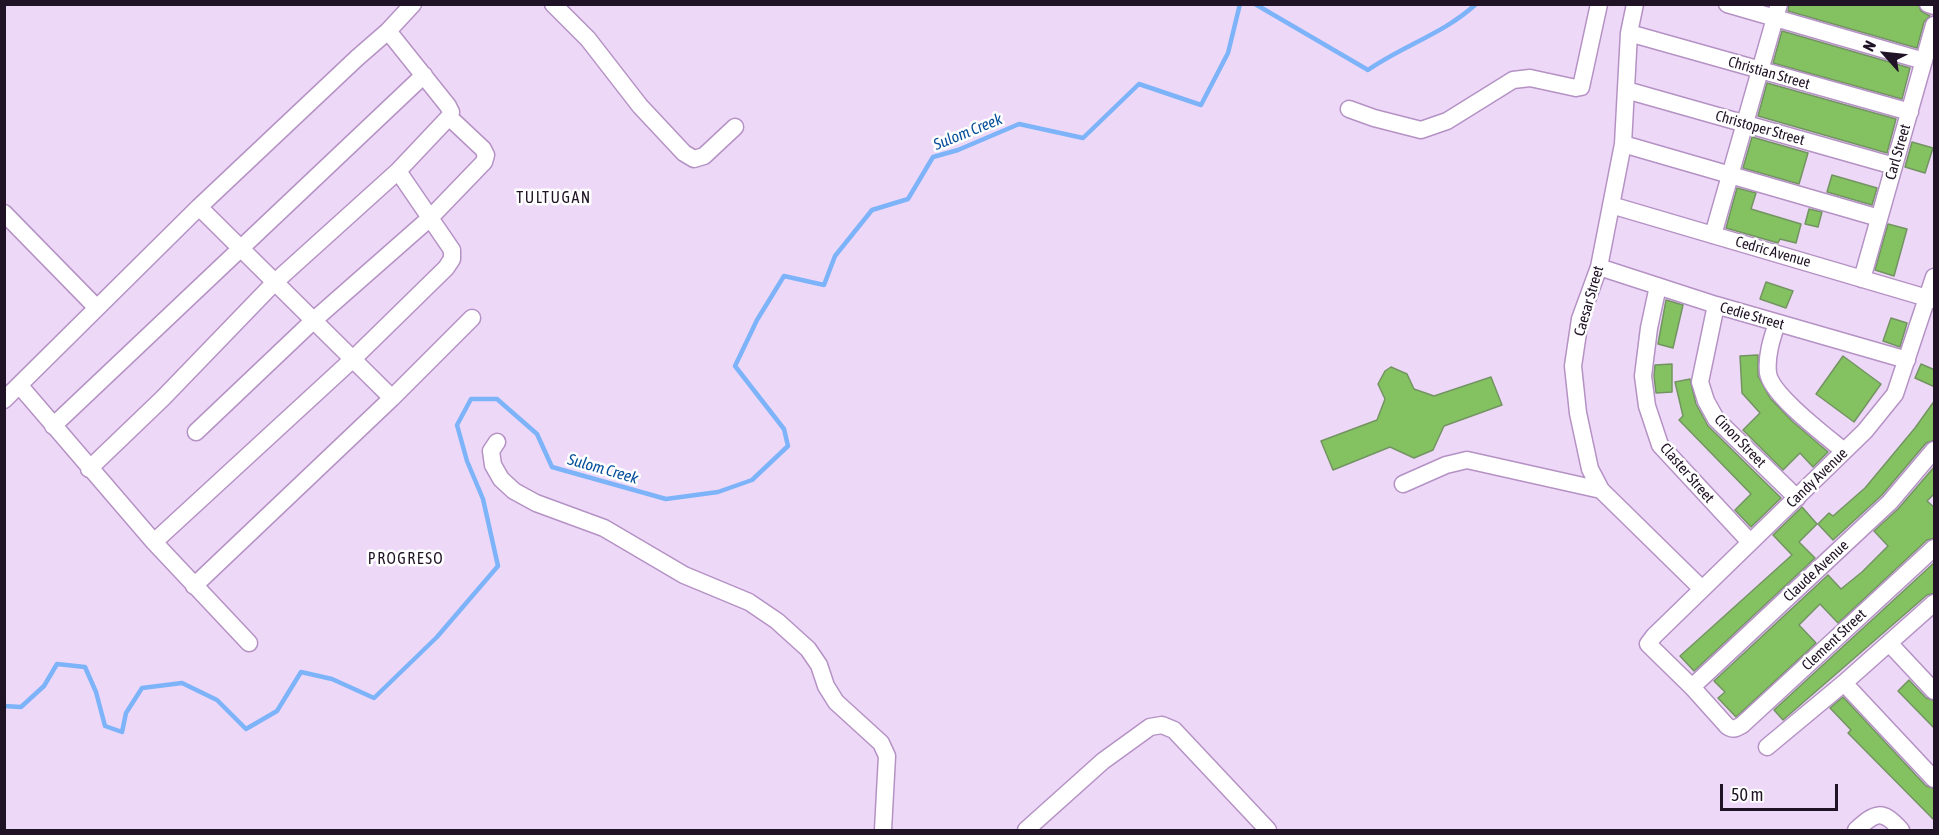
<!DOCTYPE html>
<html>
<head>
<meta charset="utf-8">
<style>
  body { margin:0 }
  #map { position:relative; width:1939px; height:835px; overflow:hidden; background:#eed8f8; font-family:"Asap Condensed",sans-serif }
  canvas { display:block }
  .frame { position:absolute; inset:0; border:6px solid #201325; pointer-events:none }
  .north { position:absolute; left:1855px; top:24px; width:60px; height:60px; -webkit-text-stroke:4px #fff; paint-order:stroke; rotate:297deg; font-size:16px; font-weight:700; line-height:24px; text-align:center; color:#201325 }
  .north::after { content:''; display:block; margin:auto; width:21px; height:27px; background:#201325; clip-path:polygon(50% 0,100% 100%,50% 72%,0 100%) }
  .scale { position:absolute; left:1720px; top:784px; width:118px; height:27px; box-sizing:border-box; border:3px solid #201325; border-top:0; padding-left:8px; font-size:18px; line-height:21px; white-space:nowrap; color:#201325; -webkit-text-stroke:4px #fff; paint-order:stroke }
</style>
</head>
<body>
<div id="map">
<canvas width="1939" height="835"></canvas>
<div class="frame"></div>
<div class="north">N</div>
<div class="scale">50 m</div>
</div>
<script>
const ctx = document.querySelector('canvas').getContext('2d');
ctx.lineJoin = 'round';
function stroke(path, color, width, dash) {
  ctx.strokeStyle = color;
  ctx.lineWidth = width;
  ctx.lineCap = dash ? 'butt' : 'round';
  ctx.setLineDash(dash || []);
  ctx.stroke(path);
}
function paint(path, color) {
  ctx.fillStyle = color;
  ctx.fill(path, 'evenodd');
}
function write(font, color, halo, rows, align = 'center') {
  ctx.font = font + ' "Asap Condensed",sans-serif';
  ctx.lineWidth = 5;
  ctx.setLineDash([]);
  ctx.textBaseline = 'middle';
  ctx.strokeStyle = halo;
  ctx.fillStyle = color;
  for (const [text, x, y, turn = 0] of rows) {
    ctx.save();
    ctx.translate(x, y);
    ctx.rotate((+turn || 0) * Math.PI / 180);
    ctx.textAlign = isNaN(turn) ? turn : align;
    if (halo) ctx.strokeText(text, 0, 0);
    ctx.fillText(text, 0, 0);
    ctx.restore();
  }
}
const stream = new Path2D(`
  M1255 4 1368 70C1402 46 1445 33 1476 4
  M4 706 21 707 44 686 57 664 85 667 96 692 105 726 122 732 126 713 142 688 182 683 217 700 246 729 277 711 301 672 332 679 374 698 437 637 498 566 483 499 467 461 457 425 471 399H497L537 434 552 467 666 499 718 492 752 480 788 446 784 429 735 366 757 320 784 276 824 285 835 256 872 210 908 199 933 157 958 150 1019 124 1083 138 1139 84 1201 105 1228 53 1240 4`);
const building = new Path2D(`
  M1789 4H1918L1921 11 1930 16 1924 22 1917 48 1788 11Z
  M1782 31 1910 68 1902 99 1773 63Z
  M1767 83 1896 119 1887 153 1758 116Z
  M1752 137 1808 153 1799 184 1743 168Z
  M1912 142 1933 148 1925 173 1905 167Z
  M1832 175 1877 188 1872 205 1827 192Z
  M1737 188 1756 193 1751 209 1801 224 1796 243 1780 239 1778 243 1726 228Z
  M1809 209 1822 212 1818 227 1805 224Z
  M1888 224 1907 229 1894 276 1875 270Z
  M1766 282 1793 291 1786 308 1760 299Z
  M1666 300 1683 305 1673 348 1658 344Z
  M1891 318 1907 323 1900 347 1883 341Z
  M1758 355V376L1770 398 1793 422 1828 452 1813 467 1800 453 1783 470 1743 430 1760 413 1742 393 1740 356Z
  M1843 356 1881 384 1854 422 1816 394Z
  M1672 364V392L1656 393 1654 376 1655 365Z
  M1921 364 1935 370V387L1915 378Z
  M1391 367 1407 374 1414 389 1434 396 1491 377 1502 405 1444 426 1433 450 1414 458 1390 447 1333 470 1321 441 1377 420 1385 399 1378 384 1385 371Z
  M1690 379 1696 404 1708 426 1781 498 1751 527 1735 510 1751 494 1679 420 1683 416 1675 382Z
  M1935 400V440L1926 443 1882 495 1833 540 1818 524 1829 513 1833 516 1865 488 1915 428Z
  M1935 466V493L1927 501 1935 508V538L1927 540 1838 623 1820 604 1799 625 1816 643 1736 717 1718 698 1725 692 1714 681 1828 575 1841 589 1862 572 1888 546 1874 531 1898 509Z
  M1802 507 1817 524 1799 542 1815 558 1694 671 1680 656 1792 555 1773 535Z
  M1935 562V593L1927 595 1783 720 1774 710Z
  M1909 680 1926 698 1935 701V729L1898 691Z
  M1843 697 1926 786 1935 789V821L1848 733 1851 730 1830 708Z`);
const minor = new Path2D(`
  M553 4 588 39 640 106 684 153 694 159 704 156 735 127
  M1635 4 1629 33 1623 144 1599 267 1580 319 1573 366 1578 413 1590 469 1601 490 1702 589
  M1727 4 1924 61
  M1928 4 1934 6
  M388 31 413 4
  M1629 33 1910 112
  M1626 90 1894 166
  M1349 109 1374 118 1421 130 1447 121 1513 80 1530 78 1576 88 1581 87 1599 4
  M1623 144 1879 218
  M1611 205 1934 300
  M199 207 392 398
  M4 213 97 308
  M1713 235 1779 4
  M1599 267 1716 305 1907 360
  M1934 277 1895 394 1865 431 1654 636 1648 644 1692 687 1727 726C1733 730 1735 729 1742 725L1934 548
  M1862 279 1934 25
  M1658 286 1649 328 1643 376 1647 406 1660 445 1750 542
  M1716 305 1700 382 1706 401 1716 419 1797 498
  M1777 323C1772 338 1766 356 1768 373 1771 395 1826 436 1844 451
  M20 386 154 542 249 643
  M4 400 199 207 357 58 388 31 448 106 451 112 449 117 398 171 275 282 163 398 89 469
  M53 426 424 75
  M196 432 314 320 430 218 484 162 486 155 483 149 449 117
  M497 442 491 451 493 465 501 479 514 491 536 503 604 528 684 575 749 602 777 621 808 649 819 665 826 686 836 702 881 743 887 756 883 830
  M1403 484 1446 465 1467 460 1601 490
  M154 542 353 359 446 268 452 259V250L398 171
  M194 586 392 398 472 318
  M1889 643 1934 691
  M1844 683 1934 779
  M1692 687 1890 502 1934 450
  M1767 747 1844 683 1934 603
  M1026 830 1103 761 1150 727 1162 725 1174 730 1268 830
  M1856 830C1876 812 1882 809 1901 830`);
const streetNames = [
  ["Christian Street",1769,73,16],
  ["Christoper Street",1760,128,16],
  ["Carl Street",1898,152,-74],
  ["Cedric Avenue",1773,252,16],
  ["Caesar Street",1589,301,-74],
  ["Cedie Street",1752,316,16],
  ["Cinon Street",1740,441,46],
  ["Claster Street",1687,473,49],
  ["Candy Avenue",1817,478,-44],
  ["Claude Avenue",1816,571,-43],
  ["Clement Street",1834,640,-43]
];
const waterNames = [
  ["Sulom Creek",968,132,-22],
  ["Sulom Creek",603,469,16]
];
const neighbourhoodNames = [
  ["TULTUGAN",554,198],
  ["PROGRESO",406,559]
];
stroke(stream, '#7db3f8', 4.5);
paint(building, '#84c261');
stroke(building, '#739462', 1.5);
stroke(minor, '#b592c4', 19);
stroke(minor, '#fff', 16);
write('15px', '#201325', '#fff', streetNames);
write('italic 16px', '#064f9b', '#fff', waterNames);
ctx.letterSpacing = '1.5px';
write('16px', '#201325', '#fff', neighbourhoodNames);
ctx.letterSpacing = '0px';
</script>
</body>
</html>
